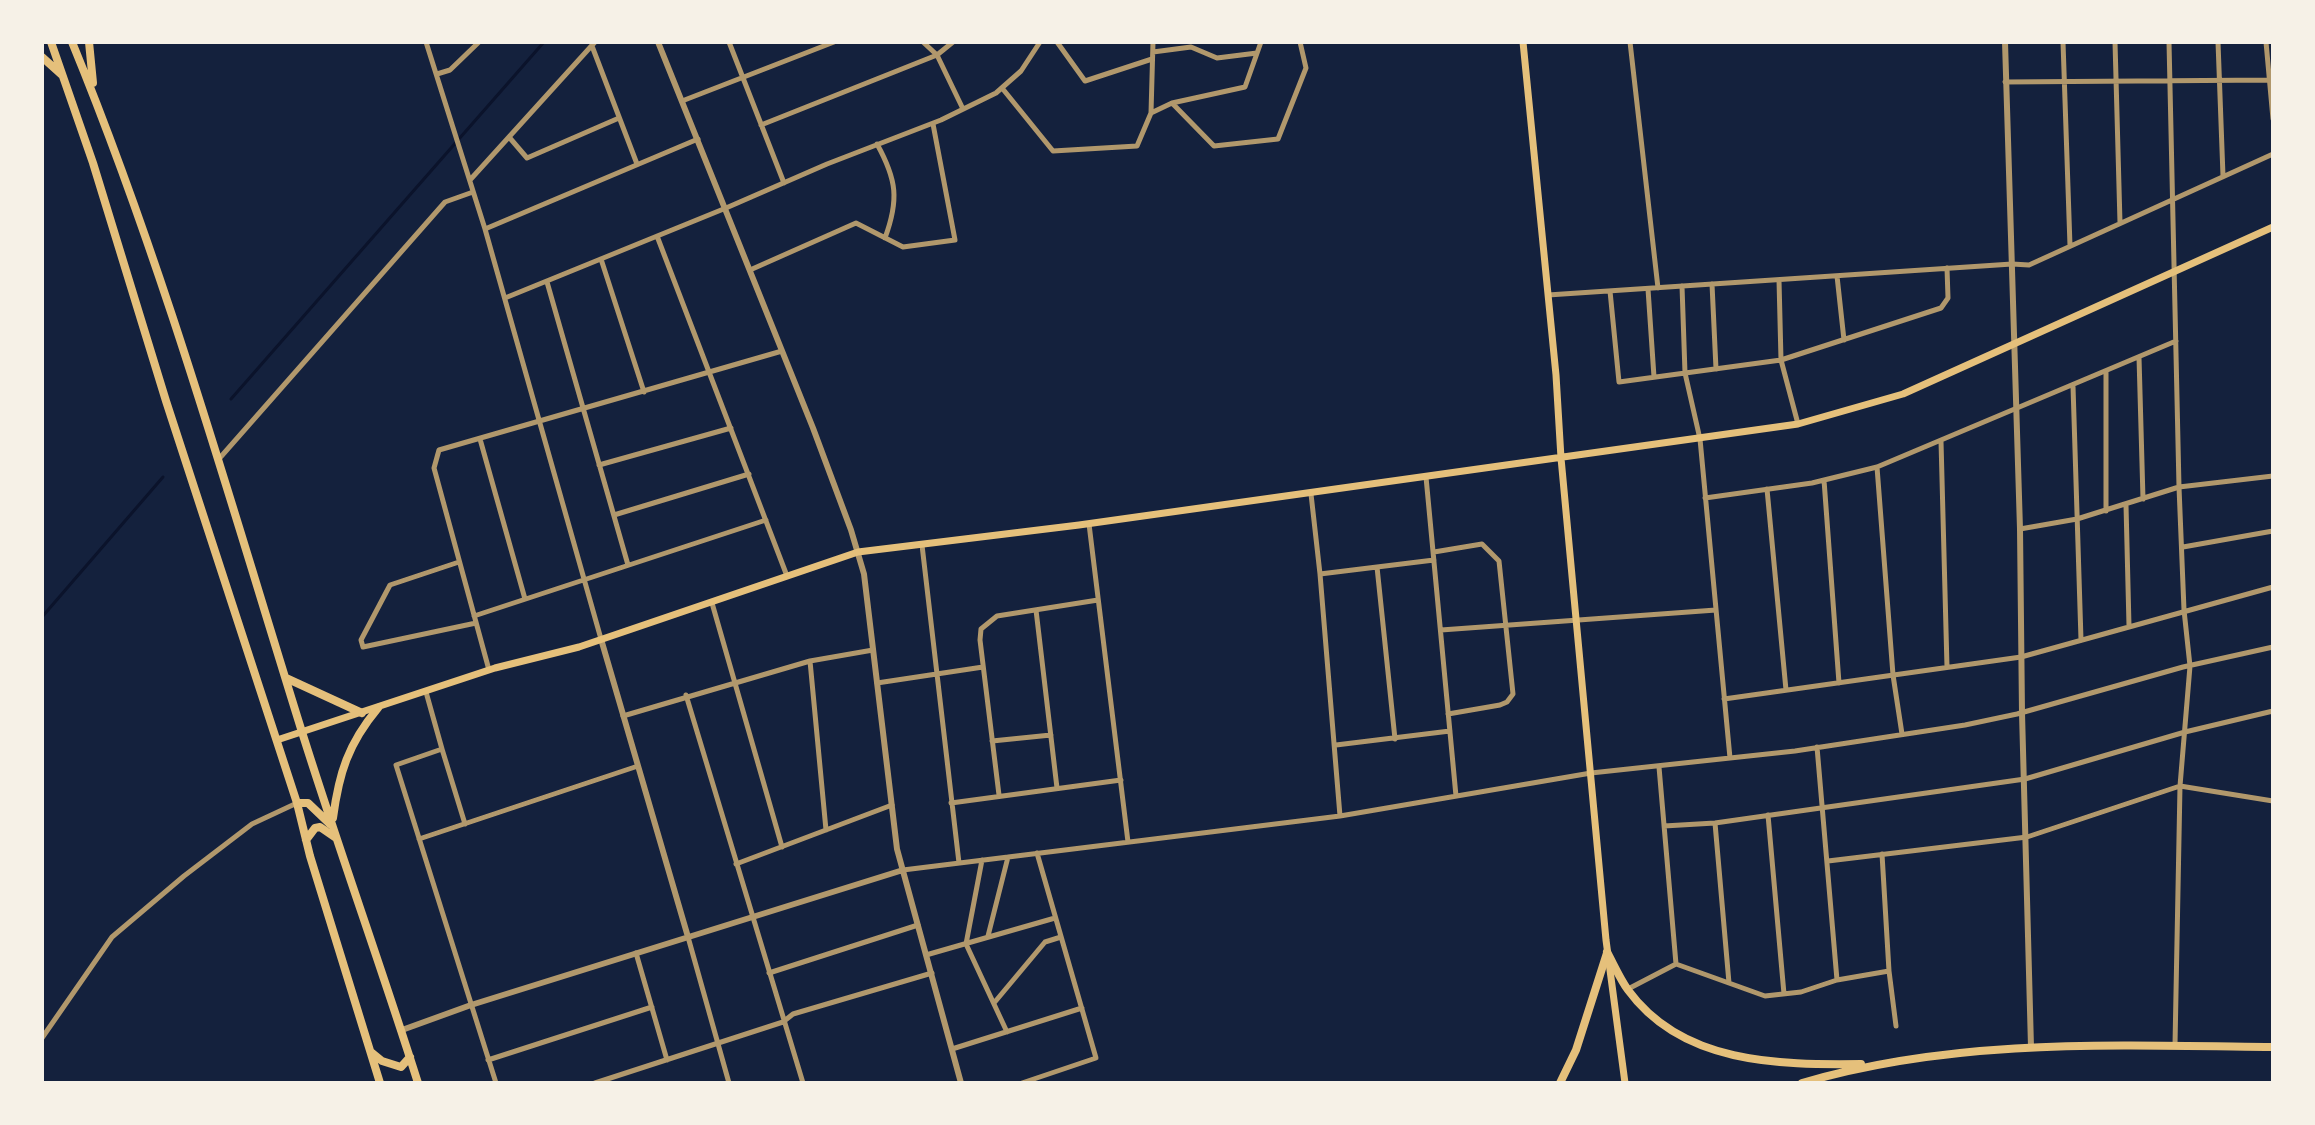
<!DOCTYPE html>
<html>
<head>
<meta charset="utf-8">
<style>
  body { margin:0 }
  #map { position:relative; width:2315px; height:1125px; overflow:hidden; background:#14213d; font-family:"DejaVu Sans",sans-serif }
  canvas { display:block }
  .frame { position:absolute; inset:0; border:44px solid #f6f1e7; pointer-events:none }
</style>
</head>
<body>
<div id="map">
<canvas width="2315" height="1125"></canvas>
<div class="frame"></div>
</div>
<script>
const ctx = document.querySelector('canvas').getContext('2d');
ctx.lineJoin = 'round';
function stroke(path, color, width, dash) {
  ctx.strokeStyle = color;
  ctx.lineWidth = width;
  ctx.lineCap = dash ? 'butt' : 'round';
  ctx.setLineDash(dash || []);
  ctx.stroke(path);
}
const stream = new Path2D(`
  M231 399 544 42
  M42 617 163 477`);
const minor = new Path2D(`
  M426 42 485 229 601 639
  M729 42 784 183
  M923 42 937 55 963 109
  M1057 42 1085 81 1152 59
  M1630 42 1658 288
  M2063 42 2070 246
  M2115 42 2120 223
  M2169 42 2179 487 2184 610 2190 666 2180 786 2175 1045
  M2218 42 2223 176
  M2266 42 2273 119
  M592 46 637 164
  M1153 52 1191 47 1217 58 1257 53
  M437 74 450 70 479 42
  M2005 82 2270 80
  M1002 88 1053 151 1137 146 1151 113 1172 103 1214 146 1278 139 1306 68 1300 42
  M682 101 834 42
  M1172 103 1245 87 1261 42
  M1151 113 1153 42
  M761 125 937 55 953 42
  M509 137 527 158 619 118
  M877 144C897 180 899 200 885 238
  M470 180 595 42
  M485 229 698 139
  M657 236 787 576
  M601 259 644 392
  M750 270 856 223 903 247 955 240 933 124
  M1837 276 1844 340
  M1779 280 1781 360 1798 424
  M547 282 628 565
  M1712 284 1716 369
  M1682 286 1685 373 1700 439 1730 758
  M1648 289 1654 377
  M1610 291 1619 382 1781 360 1941 308 1948 298 1947 268
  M1548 295 2012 264 2029 265 2273 154
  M505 298 726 208 827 164 941 120 996 93 1021 71 1040 42
  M2139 357 2143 499
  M2106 372V511
  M2073 386 2081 640
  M480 439 525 599
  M1941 441 1947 667
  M218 460 445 202 473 192
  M599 465 731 428
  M1877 467 1893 675 1902 734
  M1426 477 1456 796
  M1824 480 1839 683
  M1767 489 1786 690
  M1311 494 1320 574 1340 816
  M1705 498 1812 483 1877 467 2176 341
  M2126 505 2129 626
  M614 515 749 474
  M1089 524 1128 842
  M2020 529 2077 519 2179 487 2273 476
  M922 545 959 863
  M2183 547 2273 531
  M1434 552 1482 544 1499 561 1513 694 1507 702 1500 705 1448 714
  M459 562 390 585 361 640 363 647 476 623
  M1377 567 1395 739
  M1320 574 1434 560
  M712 603 782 847
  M1036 610 1057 788
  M474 616 766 520
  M1441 630 1716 610
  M810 661 826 830
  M489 670 434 468 439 450 782 351
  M877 683 983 667
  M426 692 442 749 396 765 496 1083
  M686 695 803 1083
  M1724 699 2021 657 2273 587
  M623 716 810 661 873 650
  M992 741 1051 735
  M1336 745 1450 731
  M1817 747 1837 980
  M442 749 465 824
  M1659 767 1676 964
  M999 795 980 640 981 629 997 616 1098 600
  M951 803 1121 780
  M1768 815 1784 994
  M1715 823 1729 983
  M1664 826 1715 823 2025 779 2185 732 2273 711
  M419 839 638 766
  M982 860 966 944 1007 1032
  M1828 861 2027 837 2180 786 2273 801
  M736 864 892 805
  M903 870 1340 816 1591 773 1795 751 1965 725 2017 714 2183 667 2273 647
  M988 936 1008 857
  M688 937 729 1083
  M636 953 667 1060
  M926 955 1055 918
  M1676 964 1765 996 1801 992 1837 980 1889 971 1882 854
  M1889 971 1896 1026
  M769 973 918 925
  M1628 989 1676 964
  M994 1003 1045 942 1061 937
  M42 1038 112 937 184 876 252 824 297 803
  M952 1049 1082 1008
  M488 1060 652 1007
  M595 1083 783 1022 793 1014 932 973
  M1022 1083 1096 1058 1037 853`);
const tertiary = new Path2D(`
  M658 42 813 428 851 530 864 574 897 849 961 1083
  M2005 42 2020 529 2022 713 2031 1047
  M601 639 688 937
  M402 1030 471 1005 903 870`);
const secondary = new Path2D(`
  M1523 42 1556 375 1561 458 1606 940 1625 1083
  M277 740 495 668 579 647 858 552 1079 525 1798 424 1903 394 2273 227`);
const primary = new Path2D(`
  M51 42 93 163 166 401 297 803 310 856 380 1083
  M72 42C164 266 230 501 302 732 339 850 381 966 418 1083
  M89 42 93 83
  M42 57 62 75
  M286 678 362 713
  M297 803H308L330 824
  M333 818C339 773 348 744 378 708
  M306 840 315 828 320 827 336 838
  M1607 952C1614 965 1620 979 1628 990 1682 1064 1778 1065 1861 1064
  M371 1052 382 1061 401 1067 410 1057
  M1560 1083 1576 1050 1607 953
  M1802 1083C1954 1038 2116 1045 2273 1047`);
stroke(stream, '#0b132b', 3);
stroke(minor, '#b1986c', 5);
stroke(tertiary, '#b1986c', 6);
stroke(secondary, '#e5c07b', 7);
stroke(primary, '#e5c07b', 8);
</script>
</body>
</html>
